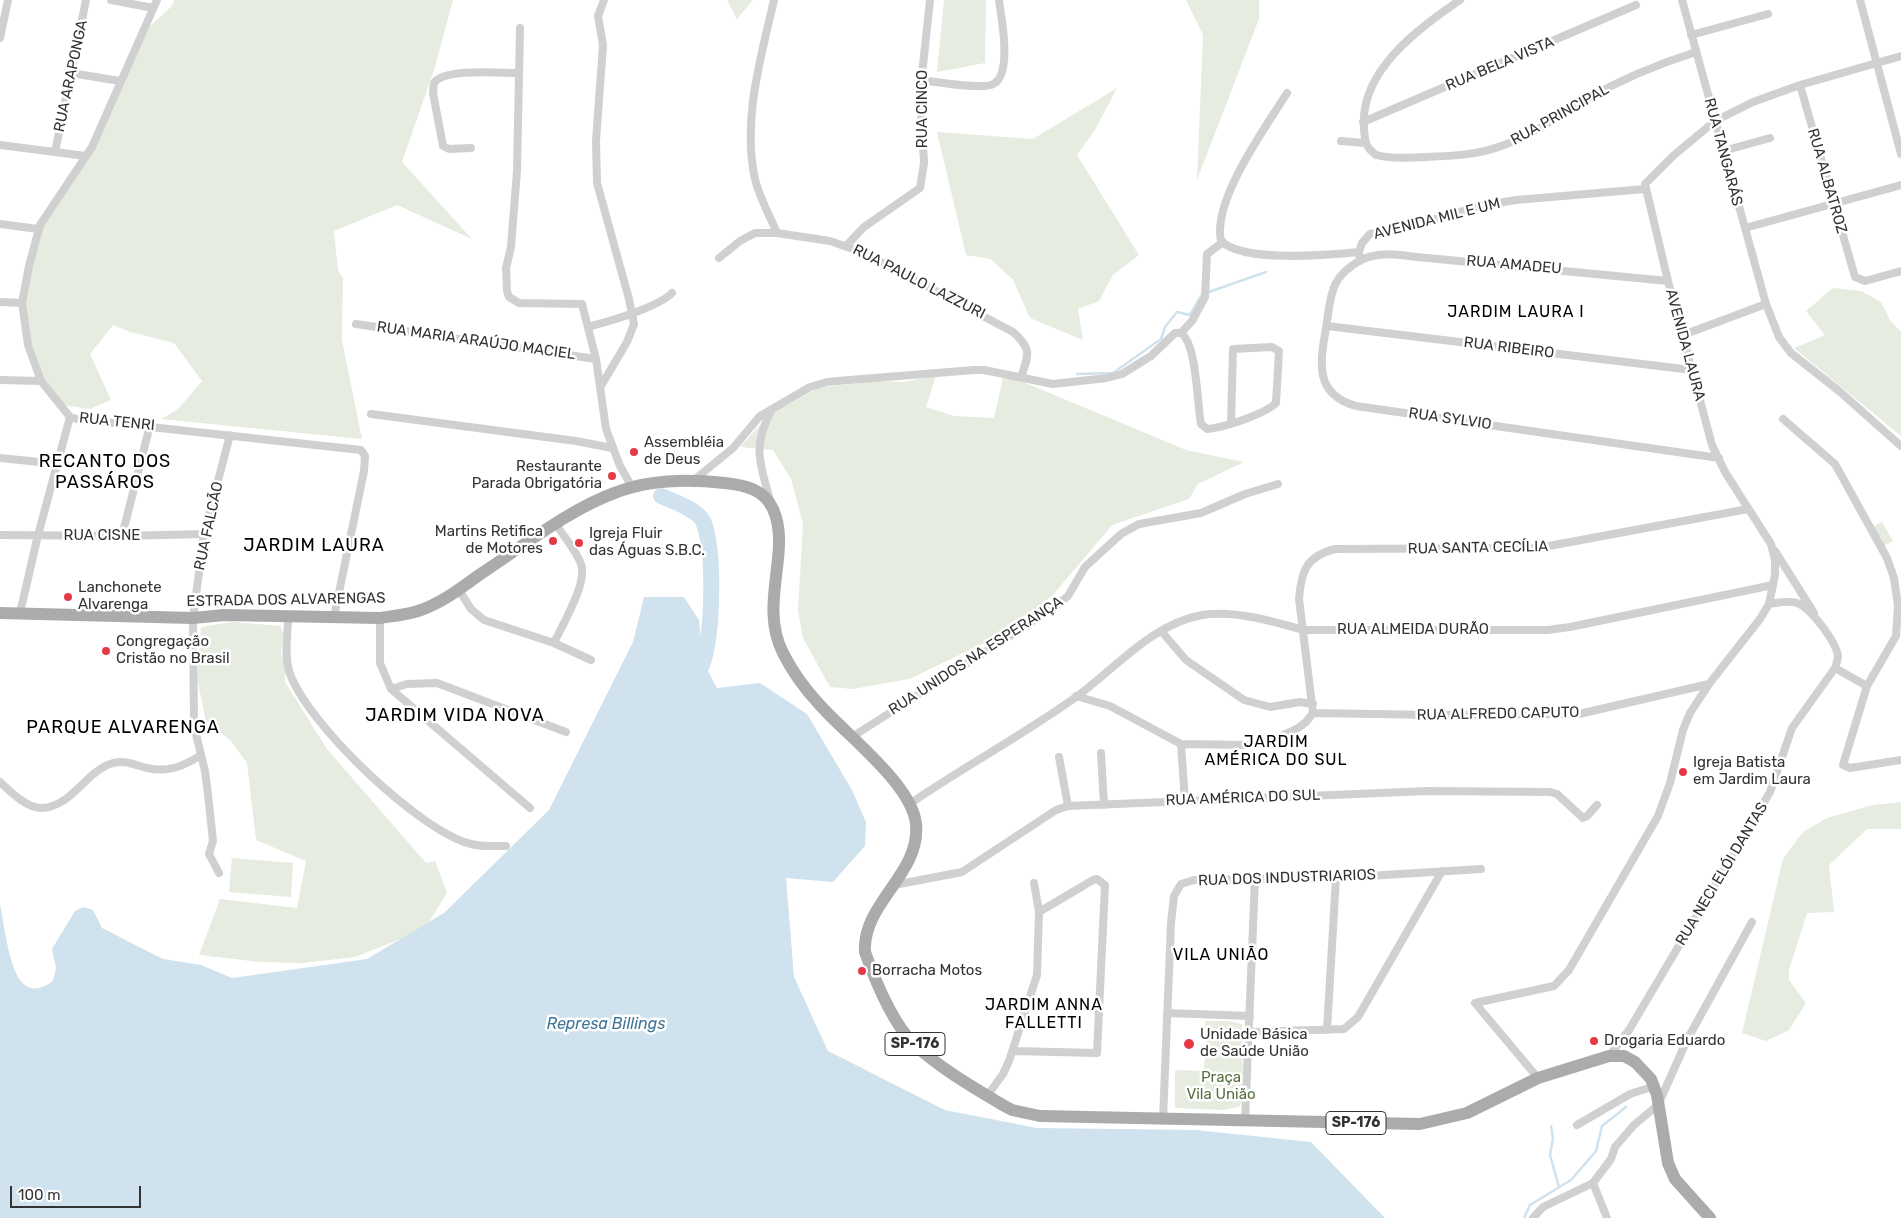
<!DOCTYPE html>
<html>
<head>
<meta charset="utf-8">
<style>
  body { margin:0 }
  #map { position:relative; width:1901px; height:1218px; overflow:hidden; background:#fff; font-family:Rubik,sans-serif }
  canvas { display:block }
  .scale { position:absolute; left:10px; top:1186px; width:131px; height:22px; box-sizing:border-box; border:2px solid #333; border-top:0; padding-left:6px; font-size:15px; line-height:18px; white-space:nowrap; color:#333; -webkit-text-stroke:4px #fff; paint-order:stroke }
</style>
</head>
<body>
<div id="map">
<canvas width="1901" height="1218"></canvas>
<div class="scale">100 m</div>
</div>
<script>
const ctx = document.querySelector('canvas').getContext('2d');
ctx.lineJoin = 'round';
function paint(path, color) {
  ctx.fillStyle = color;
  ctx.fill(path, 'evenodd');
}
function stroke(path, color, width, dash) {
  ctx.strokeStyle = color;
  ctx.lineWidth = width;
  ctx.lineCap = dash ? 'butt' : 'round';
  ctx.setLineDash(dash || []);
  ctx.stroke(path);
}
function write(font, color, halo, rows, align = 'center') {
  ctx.font = font + ' Rubik,sans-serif';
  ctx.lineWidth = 5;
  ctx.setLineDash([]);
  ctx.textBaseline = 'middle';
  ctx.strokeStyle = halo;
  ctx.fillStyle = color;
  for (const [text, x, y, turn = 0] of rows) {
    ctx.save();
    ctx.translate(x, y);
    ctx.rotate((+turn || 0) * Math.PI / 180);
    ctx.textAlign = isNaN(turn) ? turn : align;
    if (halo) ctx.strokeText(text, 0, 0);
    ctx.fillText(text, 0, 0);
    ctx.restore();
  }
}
const green = new Path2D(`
  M174 0H453L435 67 402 162 472 239 397 205 334 231 338 271 343 278 342 340 362 439 161 419 178 409 202 381 174 343 130 332 113 325 90 354 111 400 90 409 63 405 44 379 27 330 24 303 41 228 91 154 150 26 172 6Z
  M727 0H753L737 19Z
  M944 0H986L985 63 937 72Z
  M1186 0H1259V19L1197 180 1203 35Z
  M1117 88 1095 130 1077 155 1139 255 1113 275 1099 301 1078 309 1083 340 1030 318 1013 280 991 259 966 255 937 132 1033 139Z
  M1833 288 1861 291 1881 302 1890 320 1901 332V436L1794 348 1825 335 1806 311Z
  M936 376 926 407 954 416 994 418 1003 378 1016 379 1186 450 1244 462 1198 484 1189 499 1112 525 1053 595 997 637 909 679 853 689 830 687 803 638 798 610 803 524 791 479 773 450 740 447 770 414 818 388 875 381 903 382Z
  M1882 522 1893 541 1884 546 1873 527Z
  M233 622 281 626 283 634 281 655 285 661V682L327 749 426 863 435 861 447 893 429 922 401 939 355 957 303 963 260 962 199 955 220 899 297 908 306 861 256 840 247 763 230 740 206 721 197 678 201 627Z
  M1901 802V829H1867L1829 865 1834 912 1807 913 1789 970V980L1806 1003 1789 1030 1766 1041 1742 1033 1783 859 1803 832 1827 818 1873 805Z
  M232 858 293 863 291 897 229 892Z
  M1205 1021H1228L1242 1024 1243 1099 1239 1107 1223 1110 1175 1108V1070L1203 1071 1207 1049Z`);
const water = new Path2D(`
  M644 597H684L699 620 703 662 717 688 760 683 807 714 852 790 866 822 865 846 833 882 786 878 794 977 828 1051 945 1110 1037 1128 1196 1130 1311 1142 1385 1218H0V904C4 923 9 974 25 985 34 992 45 987 53 981L56 968 52 949 75 911 83 907 93 910 102 928 163 959 201 965 232 978 367 959 444 913 549 810 633 642Z`);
const stream = new Path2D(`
  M1206 293 1266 272
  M1077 374 1113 373 1161 339 1165 327 1177 312 1190 315 1201 296
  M1551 1126 1553 1139 1550 1155 1559 1187
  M1524 1218 1530 1205 1571 1180 1596 1151 1602 1126 1626 1107`);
const river = new Path2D(`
  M661 496C672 501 697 509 703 521 715 549 713 632 703 662 701 669 696 675 693 682`);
const minor = new Path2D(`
  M111 0 153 8
  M157 0 92 147 40 225 29 266 22 303 28 345 41 381 70 417 77 419 361 450 365 456 364 471 334 617
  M774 0C761 57 742 120 755 179 759 197 770 216 777 233
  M1460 0C1418 29 1359 71 1364 129 1365 141 1365 147 1376 155 1391 159 1410 158 1425 157 1452 156 1479 155 1504 145 1534 134 1560 115 1587 99 1622 79 1658 64 1696 52
  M1682 0 1766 304 1779 337 1791 353 1839 391 1901 446
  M1860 0 1901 154
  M520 28 517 171 511 247 506 268 507 291 509 297 519 303 582 304 596 359 606 429 620 466 632 487
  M1691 35 1768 14
  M0 38 8 0
  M71 73 120 81
  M921 80C938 82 976 89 991 85 1014 78 1001 17 999 0
  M1800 85 1855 277 1865 281 1901 271
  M1287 93C1266 127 1212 200 1221 241 1244 263 1328 255 1359 252
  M1363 122 1636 5
  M1341 141 1365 143
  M0 145 86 156
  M471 148 449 149 443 146 433 93 434 83C444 68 500 73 517 73
  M1723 151 1770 138
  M55 152 86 0
  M0 224 38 229
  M1745 228 1901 185
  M846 246 864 227 920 188 924 163 920 93 930 0
  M719 258 740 241 755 233H777L830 241 864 253 1013 332C1032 349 1029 354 1021 377
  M1360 261 1359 252 1362 243 1370 234 1425 222 1480 206 1516 200 1645 189
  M1668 281 1417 257C1399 255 1378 251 1361 260 1329 277 1331 297 1326 328 1320 363 1314 394 1356 406L1719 458
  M0 302 22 303
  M356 324 596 359
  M1327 326 1692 370
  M588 327C609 321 657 308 672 293
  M1181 333C1197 344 1197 404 1201 424L1207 429C1223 428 1265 414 1276 403L1279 351 1272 347 1233 349 1231 423
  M1181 333 1192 321 1205 297 1207 254 1223 242
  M1683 335 1766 304
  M0 380 41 381
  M601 386 627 342 634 324 629 299 597 183 596 141 603 45 598 16 604 0
  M371 414 576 441 612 448
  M1783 419 1835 464 1887 558 1894 578 1898 606 1896 636 1867 686 1843 765 1850 768 1901 760
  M0 458 59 464
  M694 480 733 448 760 416 810 387 827 382 849 380 974 370H984L1053 384 1107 378 1122 374 1151 356 1175 333H1181
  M770 500C760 463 752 447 771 411
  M0 535 122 536 204 534
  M122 536 150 425
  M1775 551 1814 613
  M459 590 471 609 484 620 554 643 591 660
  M20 613 38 535 70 417
  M288 617C288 634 284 654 289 671 305 722 419 831 471 844 483 847 494 846 506 846
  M380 618V663L391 689 530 808
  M1162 632 1186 660 1244 700 1270 707 1300 702 1313 704
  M554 643C562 625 588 583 581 564 576 550 564 537 556 524
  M1835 668 1867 686
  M391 689 407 684 437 683 566 732
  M1076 696 1110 706 1181 744 1249 745 1271 741 1298 728 1306 722 1313 713 1299 599C1301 572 1306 556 1335 549L1538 548 1748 509
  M1313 713 1434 715 1579 714 1709 684
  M852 737 1052 609 1068 596 1085 567 1121 534 1139 524 1201 513 1245 494 1278 484
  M1181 744 1185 800
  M1101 753 1104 805
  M1059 757 1068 806
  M0 782C10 791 26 808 41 808 70 808 85 773 110 764 124 759 134 765 147 768 168 773 184 766 201 755
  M911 803C965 766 1023 735 1076 697 1116 668 1152 624 1202 615 1234 610 1273 621 1303 630H1548L1570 627 1773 585
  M219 873 209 854 213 841 208 794 205 771 194 726 193 618 204 534 230 435
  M894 885 962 872 1056 810 1068 806 1428 791 1550 792 1557 794 1583 818 1587 816 1597 805
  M1167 1013 1250 1016
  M1327 1030 1336 878
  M1250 1032 1344 1029 1358 1017 1442 871
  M1013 1051 1097 1053 1105 885 1097 879 1093 880 1039 912
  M1609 1056 1629 1030 1770 792 1792 728 1835 668C1836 664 1838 660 1838 656 1836 642 1811 608 1797 603 1788 600 1778 603 1769 604
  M1538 1078 1475 1003 1554 986 1569 970 1658 816 1670 783 1683 730 1690 713 1709 684 1760 619 1769 604 1775 575V560L1771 544 1725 472 1712 445 1668 281 1645 184 1673 156 1715 121 1753 102 1800 85 1901 56
  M987 1096 1003 1074 1009 1061 1037 975 1039 912 1034 883
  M1163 1119 1171 923 1174 896 1181 884 1194 880 1336 878 1481 869
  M1245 1121 1255 878
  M1577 1125 1630 1094 1655 1086
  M1533 1218 1543 1207 1593 1183
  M1607 1218 1593 1183 1611 1159 1615 1147 1634 1125 1658 1105 1687 1040 1752 922`);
const primary = new Path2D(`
  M0 613 193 618 224 615 380 618C393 616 406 615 418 611 440 604 460 589 479 575 522 547 569 509 617 492 651 479 690 479 725 483 744 485 764 489 773 509 792 551 758 604 783 653 792 671 805 689 819 704 845 734 912 784 916 824 921 874 862 903 865 952 875 980 892 1022 913 1043 938 1067 971 1086 1001 1104L1012 1110 1040 1116 1420 1124 1467 1113 1538 1078 1609 1056H1624L1635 1062 1651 1079 1657 1095 1668 1163 1675 1179 1710 1218`);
const markers = [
  [634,452,5,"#e63946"],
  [612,476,5,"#e63946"],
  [553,541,5,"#e63946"],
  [579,543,5,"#e63946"],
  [68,597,5,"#e63946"],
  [106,651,5,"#e63946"],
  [1683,772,5,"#e63946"],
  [862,971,5,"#e63946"],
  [1594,1041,5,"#e63946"],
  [1189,1044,6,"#e63946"]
];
const shields = [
  [915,1044,60],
  [1356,1123,60]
];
const shieldNames = [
  ["SP-176",915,1044],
  ["SP-176",1356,1123]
];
const streetNames = [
  ["RUA BELA VISTA",1500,64,-23],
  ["RUA ARAPONGA",71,76,-78],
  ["RUA CINCO",923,109,-90],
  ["RUA PRINCIPAL",1560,115,-29],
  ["RUA TANGARÁS",1723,152,75],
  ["RUA ALBATROZ",1827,181,74],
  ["AVENIDA MIL E UM",1437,219,-14],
  ["RUA AMADEU",1514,265,5],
  ["RUA PAULO LAZZURI",919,282,27],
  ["RUA MARIA ARAÚJO MACIEL",476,341,8],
  ["AVENIDA LAURA",1685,345,75],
  ["RUA RIBEIRO",1509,348,7],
  ["RUA SYLVIO",1450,419,8],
  ["RUA TENRI",117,422,6],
  ["RUA FALCÃO",209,526,-78],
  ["RUA CISNE",102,536],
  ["RUA SANTA CECÍLIA",1478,548,-1],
  ["ESTRADA DOS ALVARENGAS",286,600,-1],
  ["RUA ALMEIDA DURÃO",1413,630],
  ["RUA UNIDOS NA ESPERANÇA",976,656,-33],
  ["RUA ALFREDO CAPUTO",1498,714,-1],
  ["RUA AMÉRICA DO SUL",1243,798,-2],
  ["RUA NECI ELÓI DANTAS",1722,874,-59],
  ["RUA DOS INDUSTRIARIOS",1287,878,-2]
];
const poiNames = [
  ["Assembléia",644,443],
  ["de Deus",644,460],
  ["Restaurante",602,467,"right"],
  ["Parada Obrigatória",602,484,"right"],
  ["Martins Retifica",543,532,"right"],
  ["de Motores",543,549,"right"],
  ["Igreja Fluir",589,534],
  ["das Águas S.B.C.",589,551],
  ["Lanchonete",78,588],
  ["Alvarenga",78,605],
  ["Congregação",116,642],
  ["Cristão no Brasil",116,659],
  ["Igreja Batista",1693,763],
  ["em Jardim Laura",1693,780],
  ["Borracha Motos",872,971],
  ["Unidade Básica",1200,1035],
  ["de Saúde União",1200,1052],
  ["Drogaria Eduardo",1604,1041]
];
const parkNames = [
  ["Praça",1221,1078],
  ["Vila União",1221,1095]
];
const neighbourhoodNames = [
  ["JARDIM LAURA I",1516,312],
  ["JARDIM",1276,742],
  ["AMÉRICA DO SUL",1276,760],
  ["VILA UNIÃO",1221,955],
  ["JARDIM ANNA",1044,1005],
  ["FALLETTI",1044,1023]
];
const waterNames = [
  ["Represa Billings",606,1024]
];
const quarterNames = [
  ["RECANTO DOS",105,462],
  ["PASSÁROS",105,483],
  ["JARDIM LAURA",314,546],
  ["JARDIM VIDA NOVA",455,716],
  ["PARQUE ALVARENGA",123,728]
];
paint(green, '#e6ecdf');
paint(water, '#cfe2ee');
stroke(stream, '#cfe2ee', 2.5);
stroke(river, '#cfe2ee', 16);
stroke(minor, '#d0d0d0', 8);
stroke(primary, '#ababab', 12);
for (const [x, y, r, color] of markers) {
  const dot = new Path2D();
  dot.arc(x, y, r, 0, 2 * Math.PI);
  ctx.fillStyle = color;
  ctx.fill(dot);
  stroke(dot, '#fff', 2);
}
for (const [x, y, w] of shields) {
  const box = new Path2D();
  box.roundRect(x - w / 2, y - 11.5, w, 23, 4);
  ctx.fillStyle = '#fff';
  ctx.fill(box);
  stroke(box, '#333', 1);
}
write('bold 14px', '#333', null, shieldNames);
write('15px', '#333', '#fff', streetNames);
write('15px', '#333', '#fff', poiNames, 'left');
write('15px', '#56703f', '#fff', parkNames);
ctx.letterSpacing = '1px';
write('16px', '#000', '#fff', neighbourhoodNames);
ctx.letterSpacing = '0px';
write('italic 16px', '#3f7597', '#fff', waterNames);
ctx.letterSpacing = '1px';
write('18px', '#000', '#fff', quarterNames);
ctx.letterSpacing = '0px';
</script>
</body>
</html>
